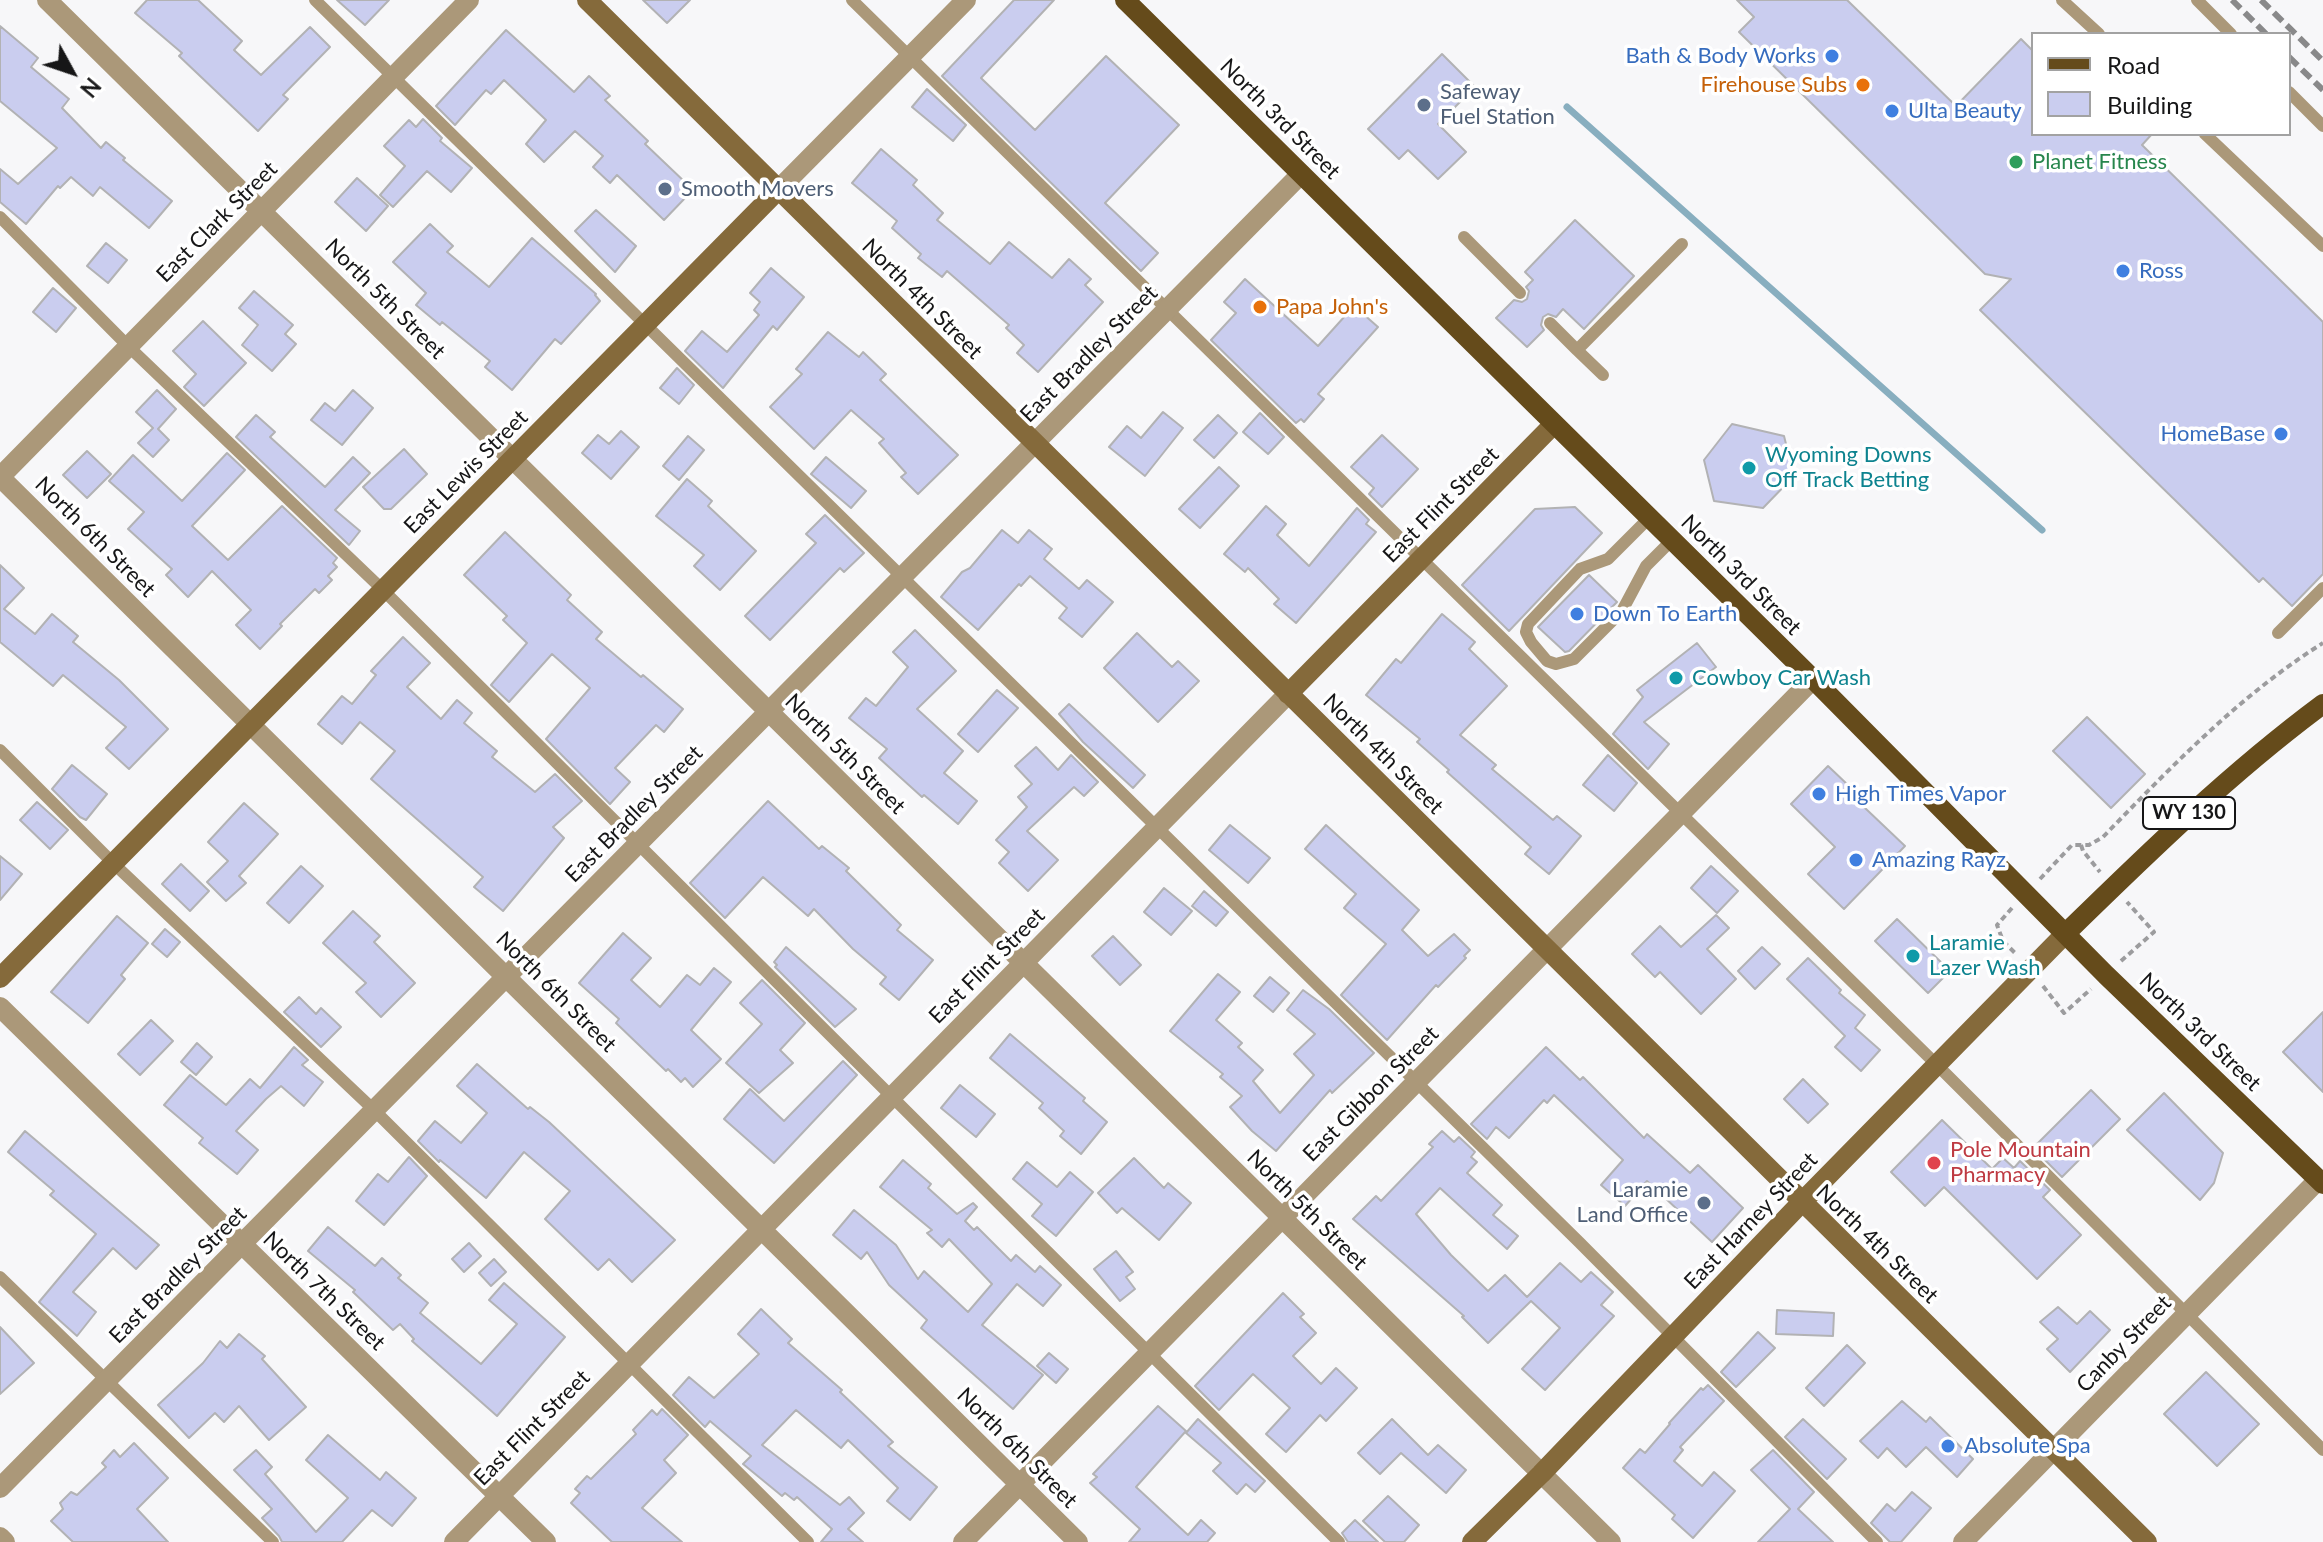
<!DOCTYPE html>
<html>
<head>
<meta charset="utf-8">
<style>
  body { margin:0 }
  #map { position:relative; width:2323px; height:1542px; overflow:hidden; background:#f7f7f9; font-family:Lato,sans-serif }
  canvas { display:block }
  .legend { position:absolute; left:2031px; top:32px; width:260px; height:104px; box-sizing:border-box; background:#fff; border:2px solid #a2a2a2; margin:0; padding:10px 14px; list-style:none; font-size:24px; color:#161617 }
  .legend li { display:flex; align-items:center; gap:16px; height:40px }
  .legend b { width:40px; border:2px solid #a2a2a2 }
  .north { position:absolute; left:32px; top:32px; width:80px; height:80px; -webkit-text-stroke:6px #fff; paint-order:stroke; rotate:130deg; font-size:22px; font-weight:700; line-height:32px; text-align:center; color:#161617 }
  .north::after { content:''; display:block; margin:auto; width:28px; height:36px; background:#161617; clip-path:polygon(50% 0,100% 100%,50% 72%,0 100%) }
</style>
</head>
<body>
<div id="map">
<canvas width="2323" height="1542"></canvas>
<ul class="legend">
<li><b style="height:10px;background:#654b1b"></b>Road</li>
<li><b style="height:22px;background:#cacdef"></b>Building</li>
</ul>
<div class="north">N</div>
</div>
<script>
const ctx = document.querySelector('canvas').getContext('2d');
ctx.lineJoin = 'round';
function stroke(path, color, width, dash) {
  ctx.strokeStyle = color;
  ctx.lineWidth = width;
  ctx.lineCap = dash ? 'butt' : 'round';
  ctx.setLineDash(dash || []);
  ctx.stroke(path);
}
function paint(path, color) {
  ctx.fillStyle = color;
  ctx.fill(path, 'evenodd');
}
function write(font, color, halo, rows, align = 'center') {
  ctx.font = font + ' Lato,sans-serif';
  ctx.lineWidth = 7;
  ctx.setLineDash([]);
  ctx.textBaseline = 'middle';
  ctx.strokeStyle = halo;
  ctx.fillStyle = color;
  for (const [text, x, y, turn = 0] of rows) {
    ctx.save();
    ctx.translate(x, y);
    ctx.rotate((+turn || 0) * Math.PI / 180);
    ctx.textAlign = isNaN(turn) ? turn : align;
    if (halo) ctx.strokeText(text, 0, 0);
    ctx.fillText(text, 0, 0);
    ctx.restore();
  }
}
const stream = new Path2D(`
  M1567 107 2042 530`);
const building = new Path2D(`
  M147 0H198L242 41 234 50 261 75 310 27 330 47 283 95 288 99 258 131 179 56 182 53 135 13Z
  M337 0H389L365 25Z
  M643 0H690L667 23Z
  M1014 0H1054L981 78 1035 130 1106 56 1179 125 1105 203 1158 253 1141 271 942 76Z
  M1737 0H1847L1956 106 2021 39 2033 51V134H2152L2142 145 2323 322V574L2292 606 2263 578 2259 582 1980 310 2011 279 1985 274 1739 32 1754 17Z
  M0 26 38 58 31 67 69 99 62 108 101 148 106 142 125 158 123 160 172 201 149 228 100 187 93 196 71 177 60 188 58 186 26 224 0 202V169L18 184 57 148 0 101Z
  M506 30 574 92 589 76 610 96 605 100 648 141 645 144 687 184V196L664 220 617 175 610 183 593 167 603 156 575 131 544 162 526 144 546 120 504 80 491 94 486 90 455 125 436 106Z
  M1442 54 1475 87 1438 124 1466 152 1438 179 1408 150 1399 159 1368 129Z
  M927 89 966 125 953 141 912 107Z
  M423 119 442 138 440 141 472 168 451 192 427 171 393 207 380 195 405 166 384 146 409 120 416 127Z
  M881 149 917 180 913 185 943 213 937 220 990 264 1009 242 1052 278 1069 259 1091 279 1085 285 1103 302 1038 372 1017 353 1024 345 1006 328 1009 325 947 271 942 277 918 258 921 254 892 228 897 221 852 183Z
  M357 178 388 206 366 231 335 202Z
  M596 210 636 246 615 272 575 231Z
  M1575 220 1634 276 1584 329 1563 309 1556 317 1548 314 1543 317 1541 325 1544 330 1527 347 1496 318 1514 300 1522 302 1527 299 1529 291 1526 287 1533 280 1525 272Z
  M430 224 453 246 447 252 489 287 532 238 596 294 595 295 600 301 561 344 555 339 512 390 485 367 490 361 442 322 440 325 416 305 426 293 393 262Z
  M106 243 127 260 108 283 87 266Z
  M771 268 804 297 777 330 773 326 723 388 685 351 702 331 727 352 759 315 754 310 760 302 750 293Z
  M1245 279 1318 346 1354 306 1378 327 1318 394 1324 399 1304 422 1301 419 1296 423 1211 340 1236 313 1224 302Z
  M53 288 76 308 56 332 33 312Z
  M254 291 293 325 285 334 296 344 272 371 242 345 258 325 239 308Z
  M203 321 246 363 204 406 184 387 196 374 173 351Z
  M828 332 859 357 863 352 886 374 880 380 958 455 918 494 901 477 906 473 879 443 884 439 851 410 814 449 770 407 802 374 796 369Z
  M677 368 694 385 679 404 660 388Z
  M157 390 176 409 158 429 169 440 153 457 138 443 153 428 136 412Z
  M353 390 373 408 342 445 311 420 325 403 335 411Z
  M1163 412 1183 428 1145 476 1109 447 1127 426 1141 438Z
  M1260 413 1284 437 1268 454 1243 432Z
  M256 415 275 432 270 437 325 487 353 457 370 473 335 510 360 531 349 545 236 437Z
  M1218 415 1237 433 1214 458 1194 440Z
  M1732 424 1784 436 1794 476 1763 508 1714 501 1704 460Z
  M621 431 639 447 611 479 582 453 598 435 609 444Z
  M1382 435 1418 469 1382 507 1369 494 1374 488 1351 467Z
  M688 436 704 450 679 480 663 466Z
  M404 449 427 474 391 509H384L363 487Z
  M87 451 111 474 87 498 63 475Z
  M227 453 245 470 192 526 228 560 282 506 337 558 333 563 337 567 328 576 332 580 319 593 315 589 280 624 282 626 260 649 236 625 251 610 212 571 188 597 166 575 172 569 128 529 144 512 109 481 133 455 182 501Z
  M826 457 866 491 851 508 811 474Z
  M1219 467 1239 486 1200 528 1179 509Z
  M687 479 712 501 708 506 756 551 720 590 694 566 704 555 656 516Z
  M1266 506 1286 524 1277 535 1309 566 1357 508 1369 520 1366 524 1376 532 1296 623 1274 604 1279 599 1248 568 1245 572 1224 554Z
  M1575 507 1602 533 1509 631 1462 585 1535 509Z
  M825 515 864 553 844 572 840 568 770 640 745 616 816 543 806 534Z
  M1002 530 1018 543 1029 530 1052 549 1044 559 1079 589 1087 580 1113 602 1082 637 1059 618 1067 608 1030 576 1021 586 1019 584 978 630 941 597 962 572 970 568Z
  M505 532 571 595 567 600 602 632 596 639 641 677 643 675 683 709 664 732 656 725 615 768 630 782 610 804 546 739 590 688 552 654 509 702 491 685 527 643 503 620 507 616 464 575Z
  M0 565 24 588 4 609 35 634 52 614 78 636 73 642 119 680 168 729 129 769 106 748 126 727 63 675 53 686 0 642Z
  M1589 575 1617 602 1569 651 1565 652 1538 627Z
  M1442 614 1475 642 1469 649 1507 686 1460 735 1496 765 1492 769 1553 820 1557 816 1581 836 1549 874 1525 854 1531 847 1447 772 1449 770 1417 742 1420 739 1366 695 1396 659 1401 663Z
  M915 630 956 671 917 709 963 751 944 773 977 801 958 824 924 795 922 797 879 758 887 749 849 718 866 698 876 706 908 667 893 652Z
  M1137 633 1172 667 1178 661 1199 681 1158 722 1104 668Z
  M403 637 430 663 407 687 441 719 457 700 472 713 464 723 497 751 492 757 535 792 555 774 582 801 553 827 564 838 503 911 474 887 483 877 371 779 395 751 360 722 342 744 318 724 342 696 352 704 376 675 371 671Z
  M1697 643 1716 667 1644 722 1669 744 1648 769 1613 734 1643 697 1637 690Z
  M997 690 1018 708 978 752 958 734Z
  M1069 704 1145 775 1133 788 1083 742 1059 714Z
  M2087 717 2145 774 2111 808 2053 751Z
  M1036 747 1058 770 1071 755 1098 782 1084 796 1074 787 1027 831 1058 860 1028 891 999 863 1009 852 996 840 1027 807 1018 797 1032 784 1015 766Z
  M1608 755 1637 783 1614 811 1583 785Z
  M72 765 107 794 86 820 80 817 52 789Z
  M1828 766 1848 785 1845 789 1905 846 1844 909 1808 874 1835 847 1791 804Z
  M768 801 819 849 822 846 849 868 846 871 901 925 897 930 933 960 899 1000 880 984 886 977 853 949 814 909 808 916 763 877 725 918 690 883Z
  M37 802 68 830 50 849 20 820Z
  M244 803 278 834 239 876 246 883 226 901 207 882 228 861 208 842Z
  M1230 825 1270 858 1248 883 1209 850Z
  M1326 825 1419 910 1402 930 1428 956 1454 934 1470 950 1464 956 1466 958 1438 987 1436 985 1387 1040 1341 995 1386 944 1344 908 1356 894 1305 849Z
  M0 856 22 874 0 900Z
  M181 864 209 891 190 911 162 884Z
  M301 866 323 886 289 923 267 903Z
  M1711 866 1738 891 1717 913 1691 888Z
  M1164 888 1192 911 1171 935 1144 912Z
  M1204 891 1228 912 1216 926 1192 906Z
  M353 911 380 936 374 942 415 983 381 1017 356 992 366 983 323 943Z
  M1716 915 1729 928 1707 949 1736 979 1701 1014 1660 972 1655 977 1632 954 1660 926 1681 947Z
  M117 916 148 943 121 975 125 979 88 1023 51 992Z
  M1897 919 1950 971 1928 993 1875 941Z
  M165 929 180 942 167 957 152 944Z
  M623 933 651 958 631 980 660 1007 687 975 700 985 714 968 731 982 691 1030 721 1059 693 1087 685 1078 681 1082 668 1069 666 1071 616 1023 619 1019 579 983Z
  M1113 936 1141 965 1120 985 1092 956Z
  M786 947 856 1009 835 1027 775 967 777 965 774 962Z
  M1762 947 1780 964 1755 989 1738 971Z
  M1808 958 1841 990 1839 993 1865 1015 1855 1028 1880 1050 1861 1071 1835 1047 1845 1036 1787 979Z
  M1218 974 1240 992 1216 1020 1242 1043 1238 1047 1263 1070 1253 1081 1280 1113 1314 1075 1294 1054 1315 1034 1287 1010 1303 990 1329 1009 1374 1053 1332 1093 1330 1090 1276 1151 1252 1131 1230 1107 1242 1096 1220 1077 1223 1074 1170 1031Z
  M1270 977 1289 993 1273 1012 1254 996Z
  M762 980 805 1023 780 1050 793 1063 759 1093 726 1063 762 1024 740 1003Z
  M299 997 316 1014 321 1008 341 1027 321 1047 284 1012Z
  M2323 1012V1092L2283 1052Z
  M151 1020 173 1041 140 1075 118 1054Z
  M1010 1034 1085 1098 1083 1101 1107 1122 1081 1154 1060 1136 1064 1131 1039 1108 1043 1103 990 1058Z
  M197 1043 212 1057 196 1075 181 1062Z
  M294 1047 308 1060 302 1065 323 1082 304 1106 281 1086 266 1099 236 1131 258 1150 237 1174 199 1143 203 1138 164 1105 190 1075 226 1105 250 1079 260 1088Z
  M1546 1047 1580 1080 1583 1077 1644 1138 1647 1134 1690 1173 1698 1165 1743 1208 1712 1242 1647 1181 1625 1206 1601 1185 1623 1160 1554 1095 1547 1103 1544 1100 1509 1138 1496 1127 1487 1139 1471 1124Z
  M843 1061 857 1075 774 1163 724 1119 750 1089 784 1121Z
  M477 1064 528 1109 530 1107 549 1122 675 1240 632 1282 609 1259 598 1270 545 1219 570 1191 524 1152 486 1198 440 1160 439 1162 418 1141 435 1121 461 1143 487 1113 457 1086Z
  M1803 1079 1828 1104 1808 1123 1784 1099Z
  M960 1085 995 1114 976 1137 941 1108Z
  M2091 1090 2120 1119 2062 1177 2033 1148Z
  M2164 1093 2223 1153 2214 1183 2200 1200 2127 1130Z
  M1942 1120 1992 1169 2003 1158 2014 1168 2020 1161 2050 1190 2043 1197 2081 1235 2037 1279 1944 1187 1925 1206 1891 1172Z
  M25 1131 159 1245 136 1269 113 1248 73 1292 96 1312 77 1336 39 1302 96 1234 50 1195 54 1191 8 1152Z
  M1442 1131 1454 1142 1459 1137 1475 1152 1471 1157 1477 1162 1467 1173 1502 1205 1493 1215 1518 1236 1507 1249 1440 1188 1416 1214 1451 1255 1488 1291 1505 1275 1527 1297 1560 1263 1581 1282 1591 1272 1613 1292 1601 1305 1614 1316 1545 1390 1522 1369 1560 1328 1531 1301 1488 1343 1462 1317 1464 1316 1353 1219 1376 1196 1381 1201 1433 1147 1429 1144Z
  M409 1157 427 1176 384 1225 356 1201 378 1174 388 1182Z
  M1134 1158 1164 1188 1168 1183 1191 1203 1159 1240 1122 1208 1117 1213 1098 1193Z
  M903 1160 931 1184 928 1188 957 1214 973 1203 977 1207 965 1221 974 1230 977 1227 1011 1261 1016 1255 1035 1272 1040 1266 1061 1285 1043 1306 1017 1284 982 1325 1043 1375 1013 1409 921 1328 927 1320 889 1285 867 1252 861 1259 833 1235 854 1210 896 1245 918 1279 924 1271 968 1312 992 1284 949 1239 942 1247 927 1233 932 1230 880 1187Z
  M1027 1162 1057 1187 1070 1172 1093 1192 1056 1236 1032 1216 1042 1204 1013 1179Z
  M328 1227 375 1266 382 1258 401 1275 398 1278 428 1303 420 1313 481 1364 517 1324 489 1300 504 1283 565 1337 497 1416 412 1341 414 1339 400 1324 393 1330 353 1292 355 1290 308 1251Z
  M469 1243 481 1256 464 1272 452 1259Z
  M1116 1251 1133 1272 1126 1277 1135 1289 1120 1301 1094 1269Z
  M494 1259 506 1272 491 1286 479 1273Z
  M1283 1293 1304 1314 1300 1317 1316 1333 1293 1356 1321 1384 1336 1368 1357 1388 1326 1421 1320 1415 1286 1452 1266 1434 1290 1408 1253 1374 1219 1410 1195 1386Z
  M2058 1307 2077 1324 2090 1311 2110 1330 2070 1372 2047 1349 2058 1339 2040 1322Z
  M761 1309 792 1339 788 1343 842 1390 840 1392 893 1442 888 1446 937 1487 910 1520 887 1501 898 1488 848 1440 841 1448 796 1410 762 1445 840 1505 849 1497 864 1513 848 1529 863 1542H821L832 1529 797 1497 794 1500 785 1493 782 1496 743 1464 751 1456 710 1421 705 1427 673 1395 689 1377 714 1398 759 1354 738 1334Z
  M1777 1310 1834 1313 1833 1336 1776 1334Z
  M0 1327 34 1363 0 1394Z
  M1758 1332 1775 1348 1736 1387 1721 1372Z
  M239 1334 265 1356 262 1359 306 1407 269 1440 239 1406 224 1422 215 1413 189 1438 158 1405 203 1363 220 1341 227 1348Z
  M1847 1345 1865 1363 1824 1406 1806 1388Z
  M1049 1353 1068 1369 1056 1383 1037 1366Z
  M2206 1372 2259 1424 2217 1466 2164 1414Z
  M1708 1385 1724 1401 1680 1447 1683 1450 1674 1461 1702 1486 1714 1472 1735 1491 1693 1538 1672 1519 1675 1515 1623 1468 1640 1449 1645 1453 1670 1424 1669 1423 1701 1388 1703 1390Z
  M1902 1401 1926 1422 1930 1417 1973 1459 1957 1477 1926 1447 1906 1467 1887 1448 1878 1458 1860 1441Z
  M1158 1406 1186 1431 1136 1487 1188 1535 1201 1520 1215 1533 1207 1542H1129L1140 1529 1090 1483 1097 1477 1093 1474Z
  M662 1409 688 1435 664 1460 676 1473 642 1508 682 1542H612L571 1503 580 1493 575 1489 587 1476 591 1479 636 1434 633 1430 652 1410 657 1415Z
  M1198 1419 1265 1481 1255 1492 1246 1484 1237 1494 1213 1471 1221 1463 1186 1433Z
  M1392 1419 1428 1455 1438 1445 1466 1470 1446 1493 1401 1453 1380 1474 1358 1453Z
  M1803 1419 1846 1459 1827 1479 1785 1437Z
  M328 1435 380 1480 386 1472 416 1498 392 1526 372 1510 342 1542H282L279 1536 262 1518 272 1509 234 1470 256 1450 272 1467 265 1474 316 1532 348 1498 306 1460Z
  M134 1443 168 1478 137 1509 168 1542H73L51 1521 63 1509 60 1503 71 1492 77 1495 106 1467 102 1463 114 1450 120 1457Z
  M1773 1450 1814 1492 1798 1509 1833 1542H1758L1790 1509 1751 1470Z
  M1912 1492 1931 1508 1901 1542H1890L1871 1523 1887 1504 1895 1511Z
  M1388 1496 1419 1525 1404 1542H1385L1363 1521Z
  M1355 1520 1378 1542H1348L1342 1533Z`);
const path = new Path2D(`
  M2081 845 2083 851 2100 872
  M2040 879 2072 845H2089L2103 837C2171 767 2240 695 2323 643
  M2012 908 1997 925 2003 941 2017 955
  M2121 961 2154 932 2127 902
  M2043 986 2064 1013 2091 989`);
const lane = new Path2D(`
  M315 0 1579 1242 1877 1542
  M852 0 1936 1064 2323 1450
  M2062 0 2099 34
  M2197 0 2231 34
  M2289 92 2323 126
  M2205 134 2323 246
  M0 217 128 346 383 590 1339 1542
  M1464 237 1520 293
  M1550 323 1577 350 1682 244
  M1577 350 1603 375
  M1649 518 1608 559 1580 569 1528 624 1526 632 1531 642 1547 661 1556 664 1574 659 1622 611 1646 566 1672 540
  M2278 633 2323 588
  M0 750 113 863 374 1110 808 1542
  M0 1277 273 1542`);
const street = new Path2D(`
  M47 0 1611 1542
  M778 190 966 0
  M0 477 1078 1542
  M0 477 469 0
  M0 1007 546 1542
  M0 1488 1301 174
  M0 1537 5 1542
  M454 1542 1288 694
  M963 1542 1813 679
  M1963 1542 2318 1180`);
const secondary = new Path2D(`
  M587 0 2147 1542
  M1288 694 1554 424
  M0 978 778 190
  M1472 1542 1541 1474 1801 1203 2066 933`);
const primary = new Path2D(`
  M1125 0 1813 679 2106 975 2323 1184
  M2066 933C2148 853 2230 773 2323 704`);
const rail = new Path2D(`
  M2232 0 2266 34
  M2261 0 2323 61
  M2289 57 2323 90`);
const markers = [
  [1832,56,8,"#3f7fe0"],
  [1863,85,8,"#e8710a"],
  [1424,105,8,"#5c6f8a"],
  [1892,111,8,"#3f7fe0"],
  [2016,162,8,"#2e9e5b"],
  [665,189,8,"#5c6f8a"],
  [2123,271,8,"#3f7fe0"],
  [1260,307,8,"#e8710a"],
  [2281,434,8,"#3f7fe0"],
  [1749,468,8,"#0f9aa8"],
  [1577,614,8,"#3f7fe0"],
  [1676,678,8,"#0f9aa8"],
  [1819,794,8,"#3f7fe0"],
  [1856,860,8,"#3f7fe0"],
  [1913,956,8,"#0f9aa8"],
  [1934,1163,8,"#e0444e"],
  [1704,1203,8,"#5c6f8a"],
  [1948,1446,8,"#3f7fe0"]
];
const shields = [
  [2189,813,92]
];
const shieldNames = [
  ["WY 130",2189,813]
];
const shopNames = [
  ["Bath & Body Works",1816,56,"right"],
  ["Ulta Beauty",1908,111],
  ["Ross",2139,271],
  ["HomeBase",2265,434,"right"],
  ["Down To Earth",1593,614],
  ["High Times Vapor",1835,794],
  ["Amazing Rayz",1872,860],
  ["Absolute Spa",1964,1446]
];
const foodNames = [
  ["Firehouse Subs",1847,85],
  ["Papa John's",1276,307,"left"]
];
const serviceNames = [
  ["Safeway",1440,92],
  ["Fuel Station",1440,117],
  ["Smooth Movers",681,189],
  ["Laramie",1688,1190,"right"],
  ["Land Office",1688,1215,"right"]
];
const streetNames = [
  ["North 3rd Street",1280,119,45],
  ["East Clark Street",217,222,-45],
  ["North 5th Street",385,299,45],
  ["North 4th Street",922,299,45],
  ["East Bradley Street",1089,354,-45],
  ["East Lewis Street",466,472,-45],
  ["East Flint Street",1441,505,-45],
  ["North 6th Street",95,537,45],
  ["North 3rd Street",1741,575,45],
  ["North 5th Street",845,754,45],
  ["North 4th Street",1383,754,45],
  ["East Bradley Street",634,814,-45],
  ["East Flint Street",987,966,-45],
  ["North 6th Street",556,992,45],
  ["North 3rd Street",2200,1032,44],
  ["East Gibbon Street",1371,1094,-45],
  ["North 5th Street",1307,1210,45],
  ["East Harney Street",1751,1221,-46],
  ["North 4th Street",1877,1244,44],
  ["East Bradley Street",178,1275,-45],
  ["North 7th Street",324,1291,44],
  ["Canby Street",2124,1344,-46],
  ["East Flint Street",532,1428,-45],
  ["North 6th Street",1017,1448,45]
];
const leisureNames = [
  ["Planet Fitness",2032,162]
];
const cultureNames = [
  ["Wyoming Downs",1765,455],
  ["Off Track Betting",1765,480],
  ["Cowboy Car Wash",1692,678],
  ["Laramie",1929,943],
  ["Lazer Wash",1929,968]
];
const healthNames = [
  ["Pole Mountain",1950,1150],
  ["Pharmacy",1950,1175]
];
stroke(stream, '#88aebf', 7);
paint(building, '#cacdef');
stroke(building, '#b2b2b4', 2);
stroke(path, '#9c9c9e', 4, [6, 4]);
stroke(lane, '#ab9879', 12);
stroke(street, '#ab9879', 20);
stroke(secondary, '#856a3b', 20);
stroke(primary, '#654b1b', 20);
stroke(rail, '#89898a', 6, [12, 6]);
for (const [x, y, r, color] of markers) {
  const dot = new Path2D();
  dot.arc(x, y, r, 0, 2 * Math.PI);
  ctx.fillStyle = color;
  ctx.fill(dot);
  stroke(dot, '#fff', 3);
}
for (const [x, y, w] of shields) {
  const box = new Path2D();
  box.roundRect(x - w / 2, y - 16, w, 32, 6);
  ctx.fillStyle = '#fff';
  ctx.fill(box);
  stroke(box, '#161617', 2);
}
write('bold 20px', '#161617', null, shieldNames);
write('22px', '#366cbe', '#fff', shopNames, 'left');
write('22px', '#c56008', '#fff', foodNames, 'right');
write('22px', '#4e5e75', '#fff', serviceNames, 'left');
write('22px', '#161617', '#fff', streetNames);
write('22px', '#27864d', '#fff', leisureNames, 'left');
write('22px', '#0d838f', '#fff', cultureNames, 'left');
write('22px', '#be3a42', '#fff', healthNames, 'left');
</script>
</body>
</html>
